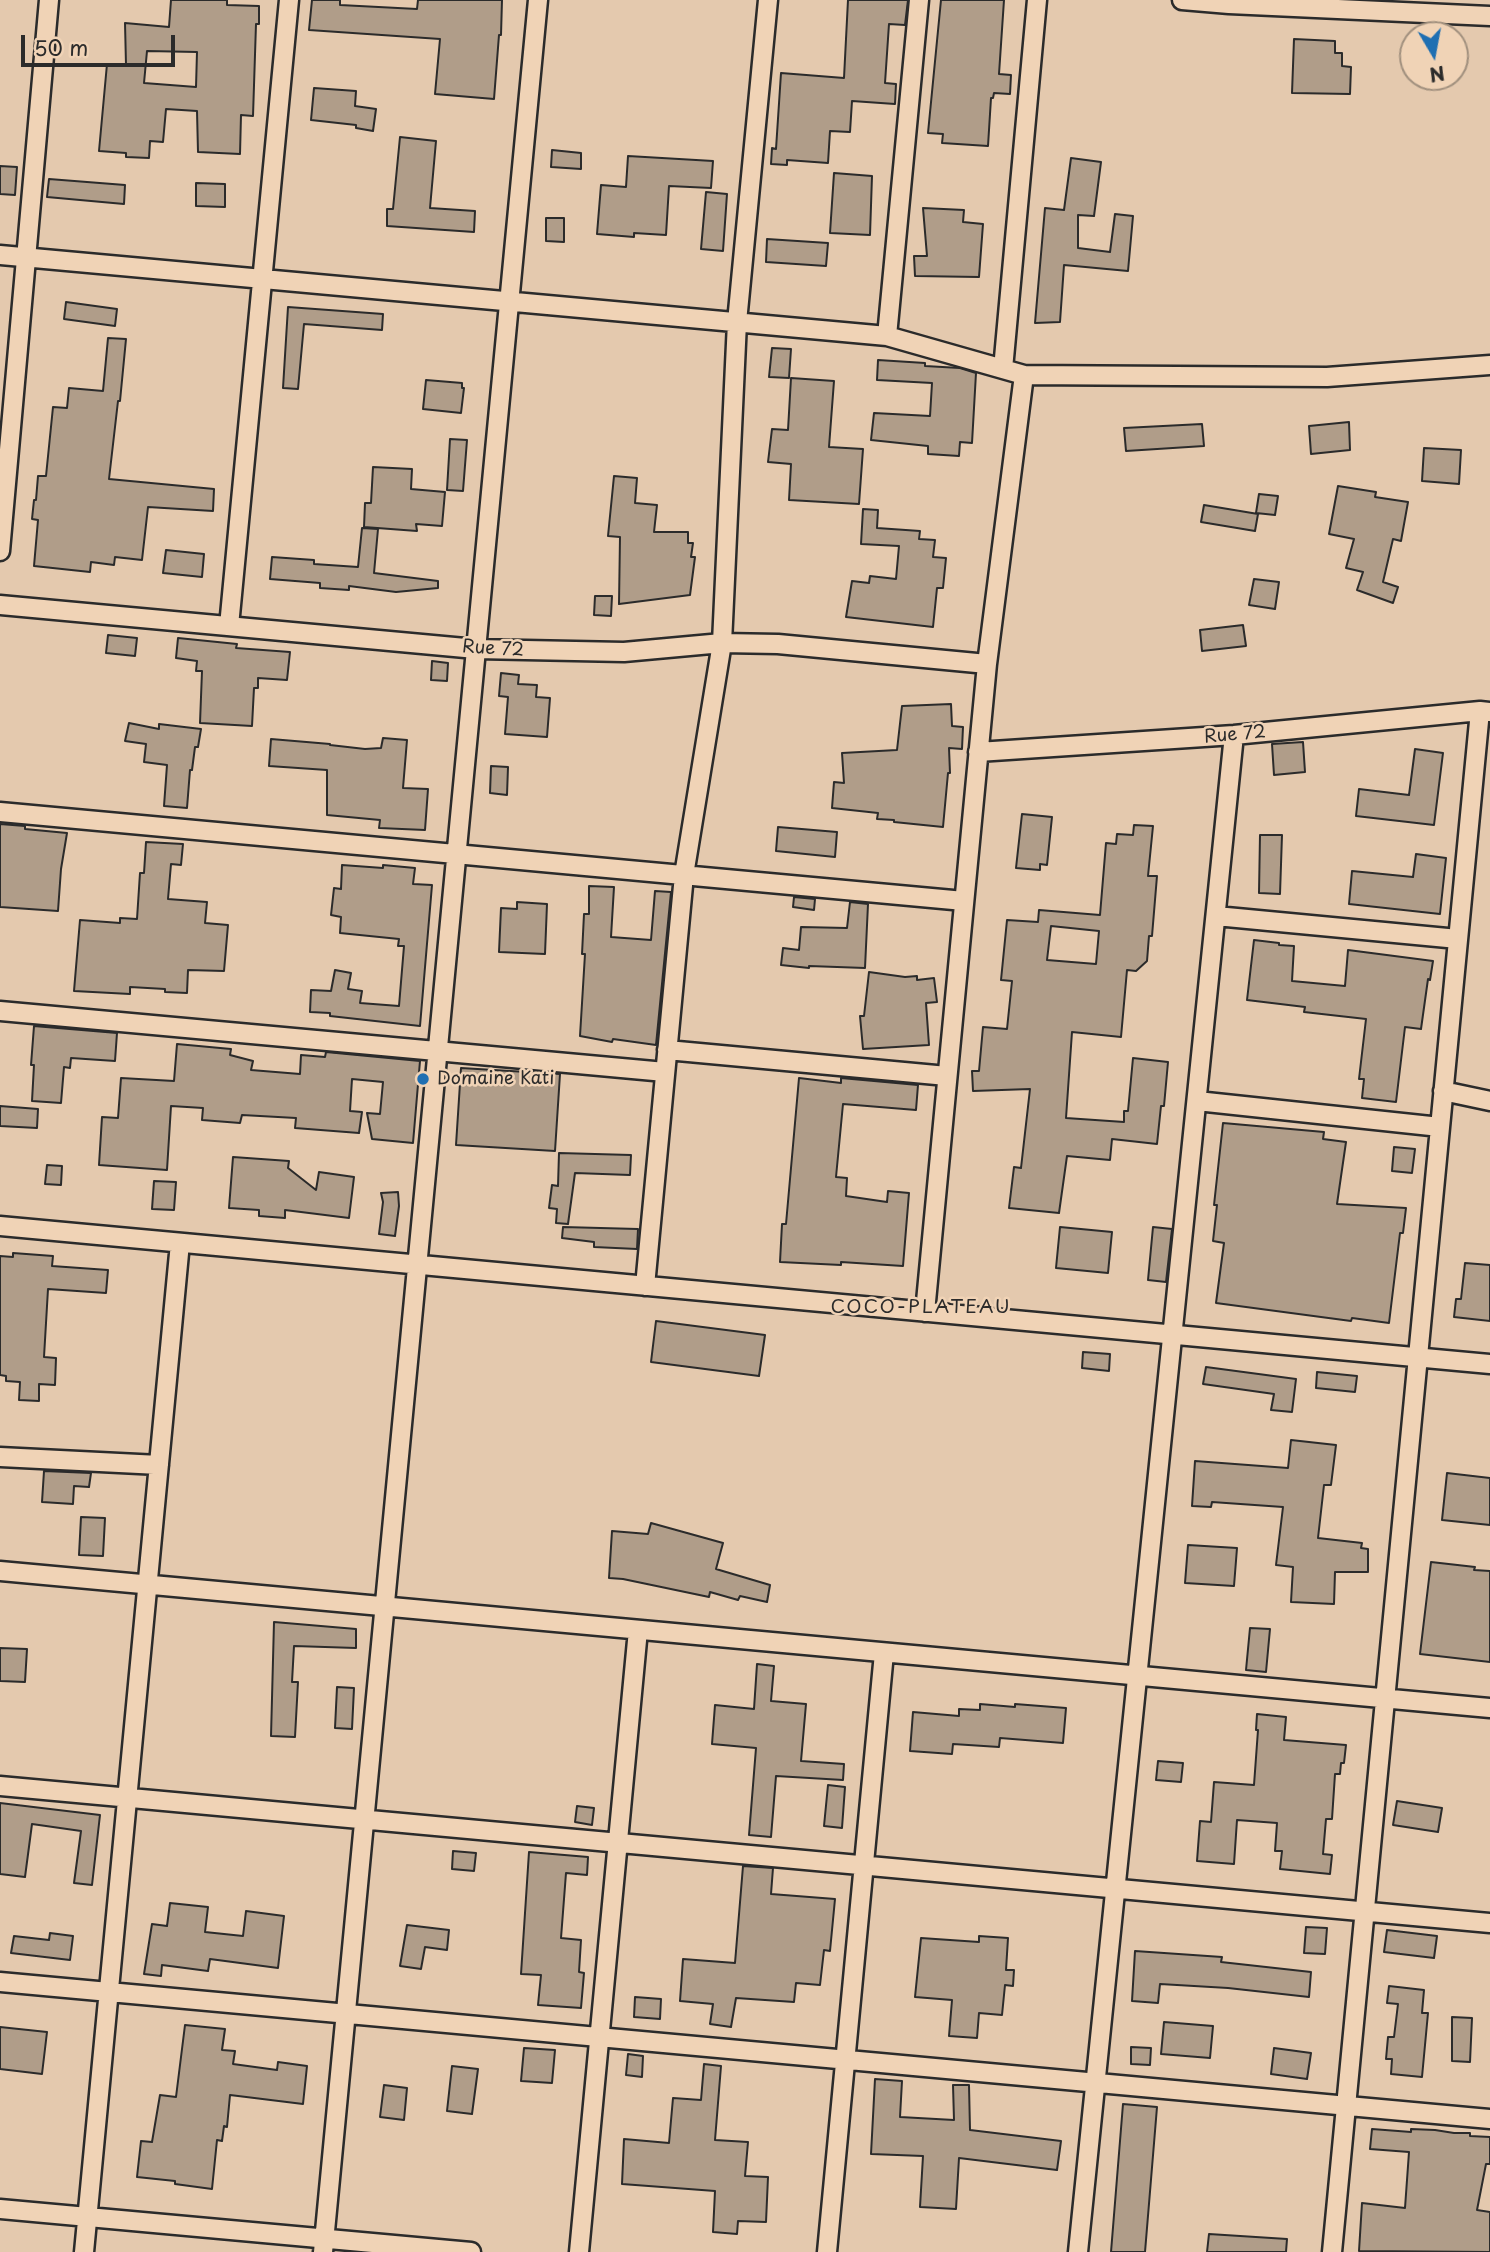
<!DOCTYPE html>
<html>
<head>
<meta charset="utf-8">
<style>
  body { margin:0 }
  #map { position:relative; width:1490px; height:2252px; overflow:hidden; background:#e4c9ae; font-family:"Playpen Sans",sans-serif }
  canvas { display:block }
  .north { position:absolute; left:1399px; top:21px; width:70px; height:70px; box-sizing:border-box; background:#f0d3b6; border:2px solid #a1907e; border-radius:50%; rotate:170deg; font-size:19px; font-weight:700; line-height:28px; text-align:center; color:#2b2b2b }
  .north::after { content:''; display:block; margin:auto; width:24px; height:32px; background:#1f6fb2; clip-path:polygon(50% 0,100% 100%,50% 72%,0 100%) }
  .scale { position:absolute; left:21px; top:35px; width:154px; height:32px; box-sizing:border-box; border:4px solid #2b2b2b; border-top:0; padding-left:9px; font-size:21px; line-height:24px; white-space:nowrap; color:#2b2b2b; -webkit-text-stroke:5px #f0d3b6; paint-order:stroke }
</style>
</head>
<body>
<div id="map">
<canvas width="1490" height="2252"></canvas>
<div class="north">N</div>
<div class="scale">50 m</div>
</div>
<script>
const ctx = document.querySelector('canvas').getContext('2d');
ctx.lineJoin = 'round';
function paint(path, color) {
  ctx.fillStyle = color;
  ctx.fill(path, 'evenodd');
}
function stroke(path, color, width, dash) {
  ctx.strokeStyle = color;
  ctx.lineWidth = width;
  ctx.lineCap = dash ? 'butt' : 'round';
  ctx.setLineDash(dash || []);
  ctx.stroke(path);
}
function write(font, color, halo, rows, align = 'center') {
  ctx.font = font + ' "Playpen Sans",sans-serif';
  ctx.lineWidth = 5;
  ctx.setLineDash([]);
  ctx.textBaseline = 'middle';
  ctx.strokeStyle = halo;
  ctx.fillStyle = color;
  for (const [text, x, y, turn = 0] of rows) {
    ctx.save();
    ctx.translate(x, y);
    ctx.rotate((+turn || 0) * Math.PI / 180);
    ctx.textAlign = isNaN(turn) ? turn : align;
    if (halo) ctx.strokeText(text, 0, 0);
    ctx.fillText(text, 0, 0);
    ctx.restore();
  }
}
const building = new Path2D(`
  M171 0H227V5L259 6V24H256L253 116 241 115 240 154 198 152 197 111 166 109 163 142 150 141 149 158 126 157V153L99 151 107 64 126 65 125 23 169 27ZM147 51 197 52 196 87 144 83Z
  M312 0H340V5L417 9 418 0H502L501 35H499L494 99 435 94 440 39 309 30Z
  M848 0H908L905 25 889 24 885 83 896 84 895 104 852 101 850 132 830 131 828 163 787 160V165L771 164 772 148 776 149 781 73 844 78Z
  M941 0H1004L999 74 1011 75 1010 94 994 93 993 98H991L988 146 942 143 943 134 928 133Z
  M1294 39 1335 41V53H1342V66L1351 67 1350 94 1292 93Z
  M314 88 356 91 355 106 376 109 373 131 356 128V125L311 120Z
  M400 137 436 141 430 208 475 211 474 232 387 226V209H393Z
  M552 150 581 153V169L551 167Z
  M628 156 713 161 711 188 669 186 666 235 634 233V237L597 234 601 185 626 187Z
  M1071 158 1101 162 1094 216 1078 215V248L1110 252 1115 214 1133 216 1128 271 1064 265 1060 322 1035 323 1045 208 1064 210Z
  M0 166 17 167 15 195 0 194Z
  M834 173 872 176 870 235 830 233Z
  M49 179 125 185 124 204 47 197Z
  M196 183 225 184V207L196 206Z
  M706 192 727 194 723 251 701 249Z
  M923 208 964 210 963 222 983 224 979 277 915 276 914 256H927Z
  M546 218H564V242L546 241Z
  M767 239 828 243 826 266 766 262Z
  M66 302 117 309 115 326 64 319Z
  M288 307 383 314 382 330 304 324 298 389 283 388Z
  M108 338 126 339 120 401H118L109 479 214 489 213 511 148 507 142 560 115 557 114 565 91 562 90 572 34 566 38 520 32 519 34 500H36L38 476H46L53 407 67 408 69 388 103 391Z
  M772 348 791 349 789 378 769 377Z
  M878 360 925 363V366L960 368 976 373 972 443 960 442 959 456 928 454V446L871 440 874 413 930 416 932 383 877 380Z
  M791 378 834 381 829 447 863 449 859 504 789 500 791 464 768 462 772 429 788 430Z
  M426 380 462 383V388H464L461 413 423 409Z
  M1349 422 1350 450 1311 454 1309 426Z
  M1202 424 1204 446 1126 451 1124 428Z
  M450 439 467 440 463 491 447 490Z
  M1424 448 1461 450 1459 484 1422 481Z
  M373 467 412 469 411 489 445 492 442 526 416 524 417 531 364 527 365 503H371Z
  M614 476 637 478 635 503 657 505 654 532H688V543H693L691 557H695L690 595 619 604 620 537 608 536Z
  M1338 486 1376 492 1375 497 1408 502 1401 541 1393 539 1383 582 1398 587 1393 603 1357 590 1363 572 1346 568 1354 539 1329 534Z
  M1259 494 1278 496 1275 515 1256 513Z
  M1204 505 1258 514 1255 531 1201 522Z
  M863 509 878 510 877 528 920 531 919 539 935 540 933 557 946 558 943 588H937L933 627 846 617 852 581 869 583 870 576 896 579 899 546 861 544Z
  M362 528 378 529 374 573 438 581V588L396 592 349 586V590L320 588V583L270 579 272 557 314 560V564L358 567Z
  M166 550 204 554 202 577 163 573Z
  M1254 579 1279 582 1275 609 1249 605Z
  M595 596H612L611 616 594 615Z
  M1243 625 1246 646 1202 651 1200 630Z
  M108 635 137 638 135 656 106 653Z
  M178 638 237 644 236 648 290 652 287 680 258 678V688H254L252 726 200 723 202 671H196L197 661 176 658Z
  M432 661 448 663 447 681 431 680Z
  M501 673 519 675 518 684 537 685 536 697 550 698 547 737 505 734 508 697 499 696Z
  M951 704 952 726 963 727 962 749 949 748 950 773H948L943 827 894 822V820L877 819 878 813 832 808 834 782 844 783 842 753 897 750 902 706Z
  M129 723 159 729V724L201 729 198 747H195L192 770H190L187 808 164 806 167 765 144 762 146 744 125 741Z
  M383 738 407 740 403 788 428 789 425 830 379 828 380 820 327 815V770L269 766 271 739 330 744V745L365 749 381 748Z
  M1303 742 1305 772 1274 775 1272 744Z
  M1415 749 1443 753 1434 825 1356 816 1359 789 1409 795Z
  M491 766 508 767 507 795 490 793Z
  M1022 814 1052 817 1047 865 1040 864V870L1016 868Z
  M0 824 25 826V829L67 833 61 869 58 911 0 907Z
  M1134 825 1153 826 1148 876H1157L1152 936H1149L1147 961 1136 971 1127 970 1121 1037 1072 1032 1066 1118 1124 1122V1111H1128L1133 1058 1168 1062 1164 1106H1161L1157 1144 1112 1139 1110 1160 1067 1156 1059 1213 1009 1208 1014 1167 1021 1168 1030 1089 973 1091 972 1071H979L983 1027 1007 1029 1012 981 1001 980 1007 920 1038 922 1039 910 1100 915 1106 843 1116 844 1117 834 1133 835ZM1051 926 1099 931 1096 964 1047 960Z
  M778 827 837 832 835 857 776 851Z
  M1260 835H1282L1280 894 1259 893Z
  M146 842 183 844 181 865 171 864 168 899 207 902 205 923 228 925 224 971 188 970 187 993 165 992V989L130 987V994L74 991 80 920 120 923V918L137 919 140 873H144Z
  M1416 854 1446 858 1440 914 1349 904 1352 871 1413 877Z
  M342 865 383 868V865L415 868 413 884 432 885 420 1026 330 1016V1013L310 1012 311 990 331 991 335 970 351 973 348 989 362 991 360 1003 399 1006 404 946H398L399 939 340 933 341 917 331 915 334 888 341 889Z
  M589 886 614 887 611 937 651 940 655 891 671 892 656 1045 613 1039 612 1042 580 1036 585 954H582L584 914H589Z
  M794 897 815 899 814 910 793 907Z
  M517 902 547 904 545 954 499 952 501 908 517 909Z
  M850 902 868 904 865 968 809 966V968L781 965 783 948 799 950 801 927 847 928Z
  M1254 940 1279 943V945L1294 946 1292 981 1345 986 1348 950 1433 961 1430 980 1428 979 1421 1029 1405 1027 1396 1102 1362 1098 1364 1079H1359L1366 1019 1304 1012 1305 1007 1247 1000Z
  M869 972 905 977 917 976V980L934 978 937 1002 926 1003 929 1045 863 1049 860 1016H864Z
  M34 1026 117 1033 115 1061 71 1058 70 1068 64 1067 61 1103 32 1101 34 1065H31Z
  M177 1044 231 1049 230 1055 253 1061 251 1070 300 1074 301 1055 325 1057 326 1052 420 1061 413 1143 372 1139 367 1113 380 1114 383 1082 352 1079 350 1111 362 1112 359 1133 295 1128 296 1118 242 1115 240 1123 202 1120 203 1108 171 1106 167 1170 99 1165 102 1117 118 1118 121 1078 174 1081Z
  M461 1068 560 1074 555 1151 456 1145Z
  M799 1078 841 1083V1078L918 1085 916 1110 843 1104 836 1177 847 1178 846 1196 887 1202 888 1191 909 1193 903 1266 841 1262V1265L780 1262 782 1224H786Z
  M0 1106 38 1109 37 1128 0 1126Z
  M1223 1123 1324 1132 1323 1139 1346 1142 1337 1204 1406 1208 1403 1233H1400L1389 1323 1352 1318 1351 1321 1216 1303 1224 1243 1213 1241 1217 1205H1214Z
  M1394 1147 1415 1149 1412 1173 1392 1171Z
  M559 1153 631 1155 630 1175 575 1173 568 1224 556 1223 557 1209 549 1208 552 1185 558 1186Z
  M233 1157 289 1161 288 1168 316 1190 319 1172 354 1177 349 1218 285 1210V1218L259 1216V1210L229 1208Z
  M47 1165 62 1166 61 1185 45 1184Z
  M154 1181 176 1182 174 1210 152 1209Z
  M398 1192 399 1206 395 1236 379 1234 383 1202 381 1193Z
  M563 1227 638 1229 637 1249 594 1247V1242L562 1238Z
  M1060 1227 1112 1232 1108 1273 1056 1268Z
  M1153 1227 1172 1229 1166 1282 1148 1280Z
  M13 1253 53 1256 52 1266 108 1270 106 1293 48 1289 44 1357 56 1358 55 1385 39 1384V1401L19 1400 20 1382 6 1381V1376L0 1375V1256L13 1257Z
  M1465 1263 1490 1265V1321L1454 1317 1456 1299H1461Z
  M656 1321 765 1335 759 1376 651 1362Z
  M1083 1352 1110 1354 1109 1371 1082 1368Z
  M1206 1367 1296 1379 1292 1412 1271 1410 1274 1394 1203 1384Z
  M1317 1372 1357 1376 1355 1392 1316 1388Z
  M1291 1440 1336 1445 1331 1485H1324L1318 1538 1362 1543 1361 1548 1368 1549V1572H1335L1334 1604 1291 1602 1293 1567 1276 1565 1283 1507 1212 1502 1211 1507 1192 1506 1195 1461 1288 1468Z
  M44 1471 91 1473 89 1487 74 1486 73 1504 42 1502Z
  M1447 1473 1490 1478V1525L1442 1520Z
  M81 1517 105 1518 103 1556 79 1555Z
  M651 1523 723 1543 716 1569 770 1585 767 1602 740 1596 738 1600 710 1592 709 1597 623 1579 609 1578 612 1531 648 1534Z
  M1188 1545 1237 1548 1234 1586 1185 1583Z
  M1431 1562 1475 1567 1474 1570 1490 1571V1662L1420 1654Z
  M274 1622 356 1629V1648L294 1646 292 1682H298L295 1737 271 1736Z
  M1250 1628 1270 1629 1266 1672 1246 1670Z
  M0 1648 27 1649 25 1682 0 1681Z
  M757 1664 774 1666 771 1701 806 1704 801 1761 844 1764 843 1780 776 1776 771 1837 749 1835 756 1748 712 1744 715 1705 754 1709Z
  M337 1687 354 1688 352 1729 335 1728Z
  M980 1704 1015 1707V1704L1066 1708 1063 1743 1000 1738 999 1747 953 1744 952 1754 910 1751 913 1712 959 1716V1709L980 1710Z
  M1257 1714 1286 1717 1284 1740 1346 1745 1344 1763H1341L1340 1774H1335L1332 1819H1326L1323 1854 1332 1855 1330 1874 1280 1869 1282 1851H1275L1277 1823 1237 1820 1234 1864 1197 1861 1200 1821 1211 1822 1214 1782 1254 1785 1258 1730H1256Z
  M1158 1761 1183 1763 1181 1782 1156 1780Z
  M828 1785 845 1787 842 1828 824 1826Z
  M1397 1801 1442 1808 1438 1832 1393 1825Z
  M0 1803 100 1815 92 1885 74 1883 81 1831 32 1824 25 1877 0 1874Z
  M577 1806 594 1808 592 1825 575 1822Z
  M453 1851 476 1853 474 1871 452 1869Z
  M529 1852 588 1857 587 1875 566 1873 561 1938 581 1940 579 1972 584 1973 581 2008 538 2005 541 1975 521 1974Z
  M743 1866 773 1868 771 1894 835 1899 830 1951 824 1950 820 1985 796 1983 794 2002 736 1998 731 2027 710 2024 713 2004 680 2001 683 1959 735 1963Z
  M170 1903 208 1907 205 1932 243 1936 246 1911 284 1916 278 1968 210 1959 208 1971 162 1965 161 1976 144 1974 152 1924 167 1926Z
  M407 1925 449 1930 447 1950 425 1947 421 1969 400 1966Z
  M1306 1927 1327 1928 1325 1954 1304 1953Z
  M1387 1930 1437 1936 1434 1958 1384 1952Z
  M50 1933 73 1936 70 1960 11 1953 14 1936 49 1940Z
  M979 1936 1008 1938 1006 1970H1014L1013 1986 1005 1985 1002 2015 979 2013 977 2038 949 2036 952 2000 915 1997 921 1938 979 1942Z
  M1135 1951 1222 1957 1221 1962 1311 1972 1309 1997 1228 1988 1160 1984 1158 2003 1132 2001Z
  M1389 1986 1424 1990 1422 2013H1428L1422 2077 1391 2074 1392 2059H1386L1388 2037H1394L1398 2004 1387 2003Z
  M635 1997 661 1999 660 2019 634 2017Z
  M1452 2017 1472 2018 1470 2062 1452 2061Z
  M1164 2022 1213 2026 1210 2058 1161 2054Z
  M185 2025 225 2029 222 2050 235 2051 233 2064 277 2070 278 2062 307 2066 303 2104 230 2095 227 2127 224 2126 222 2141 217 2140 212 2189 175 2184V2181L137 2177 141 2141 152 2142 160 2095 176 2097Z
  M0 2027 47 2032 42 2074 0 2069Z
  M1131 2047 1151 2048 1150 2065 1131 2064Z
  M524 2048 555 2050 552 2083 521 2081Z
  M1274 2048 1311 2053 1307 2079 1271 2074Z
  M628 2054 643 2056 642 2077 626 2075Z
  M704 2064 721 2066 715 2140 748 2142 745 2176 768 2177 766 2222 738 2221 737 2234 713 2232 715 2191 622 2184 624 2139 669 2143 673 2098 701 2100Z
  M452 2066 478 2069 472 2114 447 2111Z
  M875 2079 902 2081 900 2117 954 2120 953 2085H969L970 2130 1061 2141 1057 2170 959 2158 956 2209 920 2207 923 2156 871 2154Z
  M384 2085 407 2088 404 2120 380 2117Z
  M1123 2104 1157 2107 1145 2252H1111Z
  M1372 2129 1411 2132V2129L1435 2130 1454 2133H1470V2136L1490 2137V2164H1486L1477 2210 1490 2212V2252L1359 2251 1362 2203 1405 2208 1409 2152 1370 2149Z
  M1209 2234 1287 2239 1286 2252H1207Z`);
const street = new Path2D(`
  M1182 0 1229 4 1490 16
  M0 255 887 336 1024 375 1327 377 1490 365
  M887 336 919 0
  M1003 369 1037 0
  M0 551 49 0
  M0 605 476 649 624 652 722 643 778 644 987 664
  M229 626 289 0
  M978 752 1234 735 1480 711 1490 712
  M0 812 964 901
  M1216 916 1458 939
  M0 1011 665 1072
  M667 1050 947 1076
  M1443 1091 1490 1101
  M1197 1101 1440 1127
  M0 1226 1490 1364
  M645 1286 684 875 722 643 737 322 768 0
  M925 1312 987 664 1024 375
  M0 1457 159 1465
  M0 1571 1490 1708
  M0 1786 1490 1923
  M0 1982 1490 2119
  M0 2209 471 2252
  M84 2252 180 1243
  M323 2252 538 0
  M579 2252 638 1630
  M827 2252 884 1653
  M1078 2252 1234 735
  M1332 2252 1480 711`);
const markers = [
  [423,1079,7,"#1f6fb2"]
];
const streetNames = [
  ["Rue 72",493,649,3],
  ["Rue 72",1235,735,-5]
];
const poiNames = [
  ["Domaine Kati",437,1079]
];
const neighbourhoodNames = [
  ["COCO-PLATEAU",921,1308]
];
paint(building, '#b09d89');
stroke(building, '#2b2b2b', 2);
stroke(street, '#2b2b2b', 23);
stroke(street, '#f0d3b6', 18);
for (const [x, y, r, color] of markers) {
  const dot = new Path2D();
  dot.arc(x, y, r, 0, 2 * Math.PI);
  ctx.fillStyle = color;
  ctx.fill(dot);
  stroke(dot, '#f0d3b6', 2.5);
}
write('18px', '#2b2b2b', '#f0d3b6', streetNames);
write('18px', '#2b2b2b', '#f0d3b6', poiNames, 'left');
ctx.letterSpacing = '2px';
write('19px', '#2b2b2b', '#f0d3b6', neighbourhoodNames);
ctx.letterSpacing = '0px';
</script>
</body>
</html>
